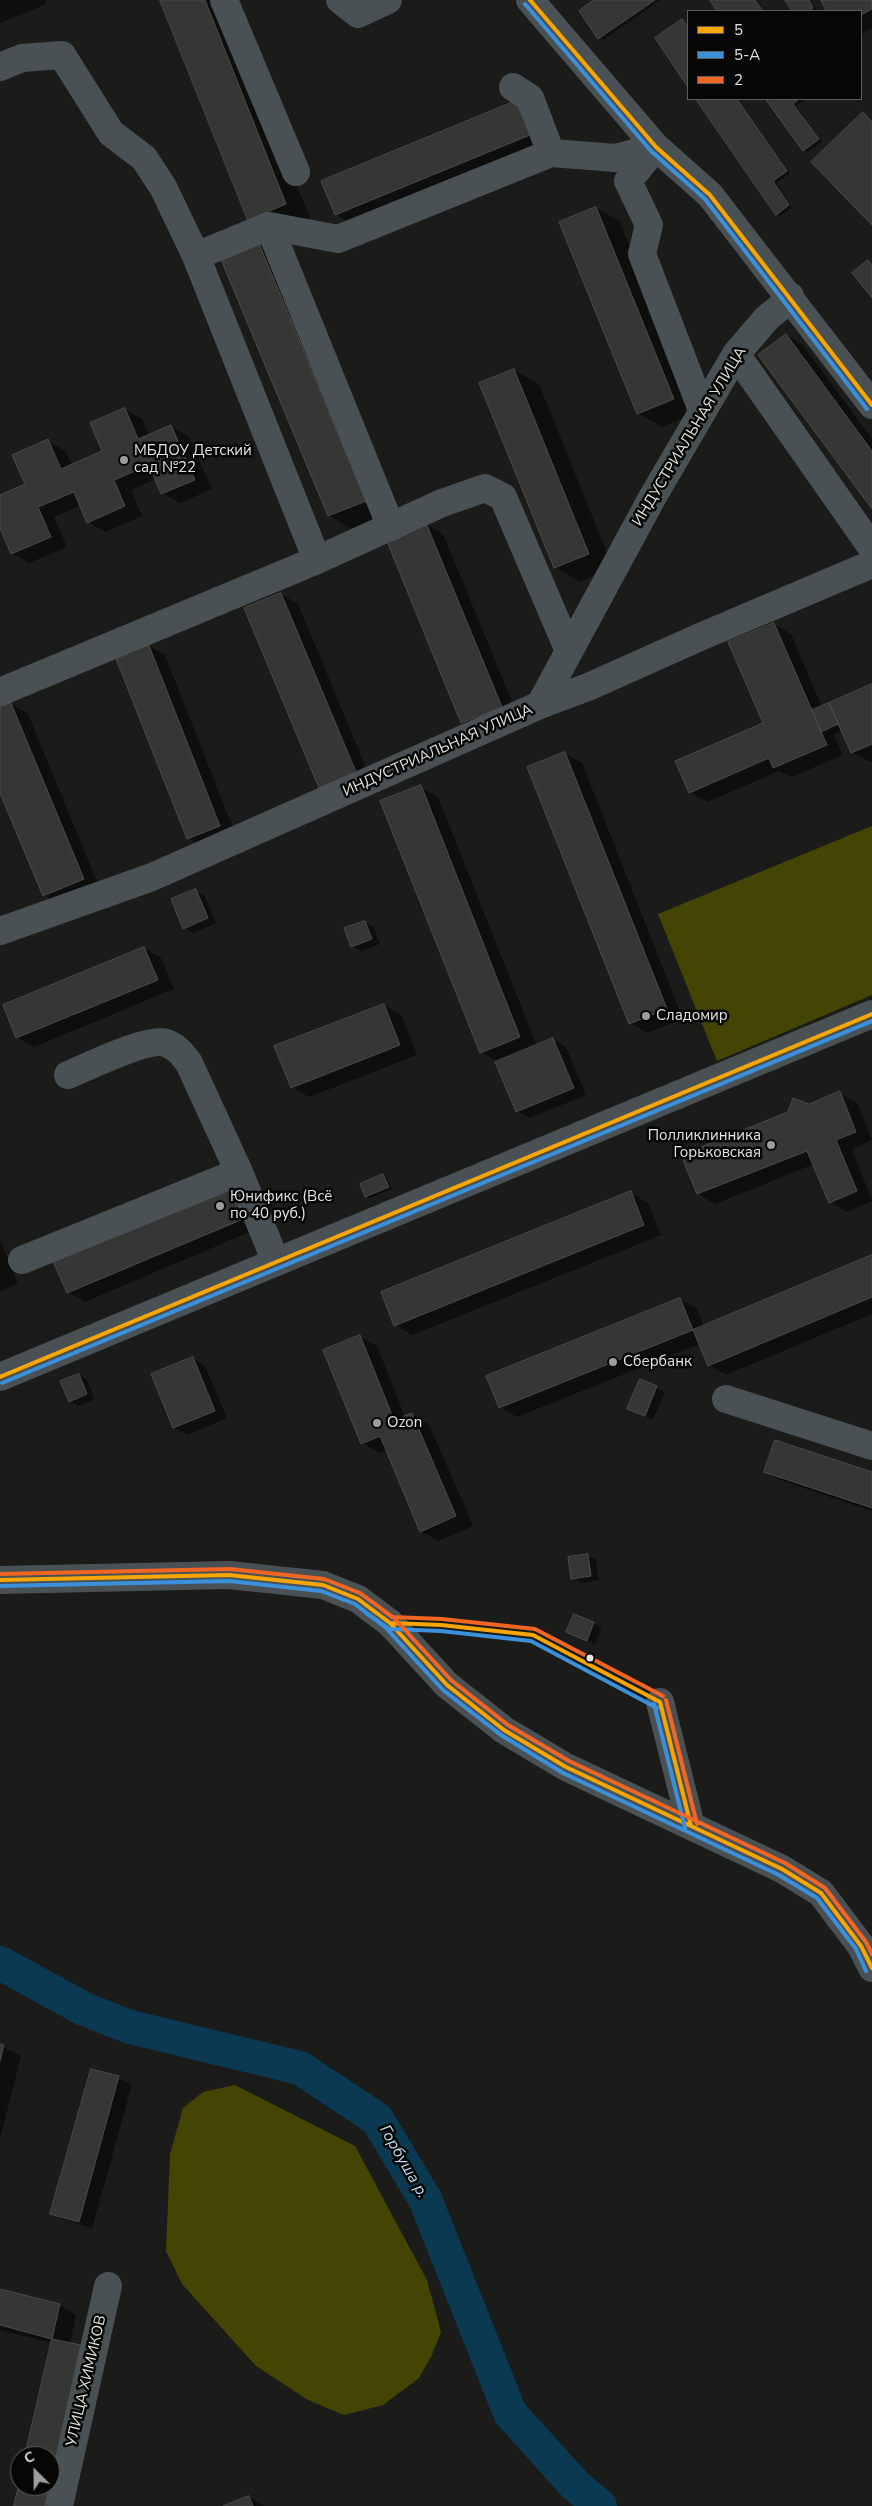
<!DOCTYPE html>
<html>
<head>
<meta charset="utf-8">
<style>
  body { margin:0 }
  #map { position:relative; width:872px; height:2506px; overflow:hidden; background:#1b1b19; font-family:"Nunito Sans",sans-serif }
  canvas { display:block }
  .legend { position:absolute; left:687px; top:10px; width:175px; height:90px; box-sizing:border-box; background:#060705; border:1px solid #5e5f5d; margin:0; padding:6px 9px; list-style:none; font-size:15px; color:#e3e3e0 }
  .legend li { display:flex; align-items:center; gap:10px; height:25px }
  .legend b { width:25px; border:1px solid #5e5f5d }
  .north { position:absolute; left:10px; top:2446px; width:50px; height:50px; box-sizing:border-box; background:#060705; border:1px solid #5e5f5d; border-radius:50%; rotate:337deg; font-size:14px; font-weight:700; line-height:20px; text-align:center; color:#e3e3e0 }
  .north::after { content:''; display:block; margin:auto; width:18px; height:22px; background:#9d9d9a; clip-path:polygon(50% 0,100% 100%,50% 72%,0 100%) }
</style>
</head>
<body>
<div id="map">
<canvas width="872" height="2506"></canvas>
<ul class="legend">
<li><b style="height:6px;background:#f7a600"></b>5</li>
<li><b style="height:6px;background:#3a90db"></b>5-А</li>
<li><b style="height:6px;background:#f26522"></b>2</li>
</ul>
<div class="north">С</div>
</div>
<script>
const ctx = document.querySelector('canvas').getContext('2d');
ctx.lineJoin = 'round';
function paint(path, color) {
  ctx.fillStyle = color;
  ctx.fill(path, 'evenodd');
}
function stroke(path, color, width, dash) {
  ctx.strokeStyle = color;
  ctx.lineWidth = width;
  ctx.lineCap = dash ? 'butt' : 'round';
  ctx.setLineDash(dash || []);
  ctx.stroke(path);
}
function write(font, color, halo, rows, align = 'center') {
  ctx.font = font + ' "Nunito Sans",sans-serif';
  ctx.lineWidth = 5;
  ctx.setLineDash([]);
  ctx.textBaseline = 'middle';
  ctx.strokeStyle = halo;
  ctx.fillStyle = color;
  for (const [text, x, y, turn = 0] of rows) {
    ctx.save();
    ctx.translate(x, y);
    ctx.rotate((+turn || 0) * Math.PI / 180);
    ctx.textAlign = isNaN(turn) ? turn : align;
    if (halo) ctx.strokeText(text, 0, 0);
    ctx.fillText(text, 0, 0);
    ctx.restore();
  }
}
const forest = new Path2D(`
  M872 826V995L717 1061 658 914Z
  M235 2085 355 2146 427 2280 441 2332 431 2357 419 2378 383 2405 344 2415 308 2400 256 2366 182 2284 166 2251 170 2154 183 2108 203 2092Z`);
const shadow = new Path2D(`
  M0 0H45L46 4 0 23Z
  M162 0H223L310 218 274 233 249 219Z
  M597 0H661L603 40 599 38Z
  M711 0H757L764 11H719Z
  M787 0H811L817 10 794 11Z
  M822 0H872V28L861 35V11H829Z
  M682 20 688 25V85L656 38Z
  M698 99H738L790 174 776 183 792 208 780 216 776 214Z
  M770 99H806L796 106 822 142 807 152 804 150 768 101Z
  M516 102 553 149 360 228 336 214Z
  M596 208 620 222 697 413 662 427 638 413Z
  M258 243 283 257 390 515 353 530 329 515Z
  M786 335 803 345 872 439V507Z
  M514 370 539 384 613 568 580 582 555 567Z
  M125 409 142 419 149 436 171 426 188 436 212 489 180 503 162 493 156 479 131 490 142 516 105 532 88 522 81 505 54 517 67 547 29 563 12 553 0 525V496L27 485 48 441 65 451 72 465 104 452Z
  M426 524 443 534 518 716 479 732 462 723 387 540Z
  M281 594 298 604 372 782 337 797Z
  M774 624 791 634 822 707 872 685V761L869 762 852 752 842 731 834 735 843 755 791 777 779 771 707 802 690 792 765 723Z
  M148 645 165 655 236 836 205 848 188 838Z
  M11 704 28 714 100 889 61 905 44 895 0 790V708Z
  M565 753 582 763 683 1019 647 1033 630 1023Z
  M420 787 438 797 537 1046 553 1039 566 1047 586 1095 530 1118 517 1111 499 1062 481 1052Z
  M196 891 204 895 216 923 193 933 184 928Z
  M365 922 374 927 380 944 361 951 352 946Z
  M144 948 161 958 174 989 34 1047 17 1037Z
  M384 1005 401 1015 417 1055 309 1097 292 1087Z
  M840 1093 857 1103 872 1140 852 1149 872 1201 847 1212 830 1202 814 1164 715 1204 698 1194 683 1155Z
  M383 1175 387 1178 392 1189 370 1198 366 1196Z
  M228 1186 245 1196 259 1228 85 1302 68 1292Z
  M631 1193 648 1203 661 1235 412 1335 395 1325Z
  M0 1239 18 1284 0 1291Z
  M872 1256V1314L726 1375 709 1365 700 1344 517 1417 500 1407 680 1299 697 1309 704 1327Z
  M359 1336 377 1346 405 1417 412 1414 429 1424 473 1526 438 1541 421 1531 387 1450 379 1453 362 1443Z
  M193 1358 205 1366 227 1418 187 1435 174 1427Z
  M79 1375 87 1380 95 1399 78 1406 70 1401Z
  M641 1380 665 1392 653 1420 629 1409Z
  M766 1472 872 1473V1511L783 1481Z
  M588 1555 596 1560 599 1580 581 1583 573 1578Z
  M593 1623 602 1628 595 1644 568 1632Z
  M0 2045 21 2056 0 2139Z
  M91 2070 119 2078 132 2085 92 2228 65 2220 52 2213Z
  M0 2290 59 2305 76 2315 70 2344 64 2506H15L20 2486H50V2456H27L52 2343 0 2330Z
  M249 2497 265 2506H226Z`);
const river = new Path2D(`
  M0 1963 84 2009 130 2027 300 2068 377 2119 425 2199 510 2413 575 2485 600 2506`);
const building = new Path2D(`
  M160 0H205L286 204 248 220Z
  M594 0H655L598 39 579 11Z
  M710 0H755L763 11H717Z
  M785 0H809L813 7 811 11H792Z
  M821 0H872V9L861 15V11H827Z
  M682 19 688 27V87L655 38Z
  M696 99H737L787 171 773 181 789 205 776 215Z
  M768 99H799L793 104 819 139 803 151 766 100Z
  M516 101 530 135 335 215 321 181Z
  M863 112 872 122V225L811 162Z
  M596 207 674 399 637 414 559 222Z
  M258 241 366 501 328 516 220 257Z
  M868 260 872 265V298L852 273Z
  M786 334 872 451V509L758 355Z
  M514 369 589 554 554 568 479 383Z
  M125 408 138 439 171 425 195 480 161 494 149 465 114 480 125 506 87 523 74 492 38 507 51 537 11 554 0 528V495L25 484 12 455 48 439 61 469 102 451 90 423Z
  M426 523 502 707 461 723 386 539Z
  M281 593 356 772 319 788 244 608Z
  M774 623 827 745 773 768 769 758 689 793 675 761 763 723 728 642Z
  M148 643 220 826 187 839 115 656Z
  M872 684V744L851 753 829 703Z
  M11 703 84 879 43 896 0 793V707Z
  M829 703 838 724 821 732 812 710Z
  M565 752 667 1009 629 1024 527 767Z
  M421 785 520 1037 480 1053 380 801Z
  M196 889 208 918 183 929 171 899Z
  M365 921 372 939 351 947 344 928Z
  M144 947 158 980 16 1038 3 1005Z
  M384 1004 400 1045 291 1088 274 1046Z
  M553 1038 574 1088 516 1112 495 1062Z
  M840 1091 856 1132 836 1140 857 1191 829 1203 807 1151 697 1194 681 1155 788 1112 793 1098 809 1104Z
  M383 1174 389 1187 365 1197 360 1184Z
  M228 1184 243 1219 67 1293 52 1259Z
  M631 1191 644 1225 394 1326 381 1292Z
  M872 1255V1297L708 1366 693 1330Z
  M680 1298 693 1330 499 1408 486 1376Z
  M360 1335 394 1420 412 1413 456 1516 420 1532 380 1436 361 1444 323 1350Z
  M193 1357 215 1411 173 1428 151 1374Z
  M79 1374 87 1394 69 1402 60 1381Z
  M640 1379 657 1386 645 1416 627 1409Z
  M775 1440 872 1472V1508L764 1472Z
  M588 1554 591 1576 571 1579 568 1557Z
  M574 1614 594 1622 587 1641 566 1632Z
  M0 2044 4 2045 0 2061Z
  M91 2069 119 2076 79 2222 50 2214Z
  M0 2289 60 2304 52 2339 0 2325Z
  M52 2339 81 2345 50 2483V2456H25Z
  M20 2480V2486H49L45 2506H14Z
  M249 2496 253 2506H223Z`);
const minor = new Path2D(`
  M224 0 296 172
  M340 0 358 14 388 0
  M530 0 656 147 710 195 872 405
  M0 67 22 58 62 55 111 133 144 158 163 187 196 256
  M513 87 530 98 551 153
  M656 147 628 181 649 225 642 254 702 410
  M269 226 338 239 551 153 616 158 656 147
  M736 354 872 548
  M317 560 196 256 269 226 391 527
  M0 692 317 560 442 503 485 488 503 497 569 651
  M540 705 588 687 700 637 872 564
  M0 931 152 877 540 705 652 498 736 354 767 318 783 305 790 296
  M68 1075C87 1067 148 1037 166 1043 177 1047 182 1054 189 1063L239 1172 276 1262
  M22 1260 239 1172
  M0 1377 872 1014
  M726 1399 872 1446
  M0 1580 229 1575 323 1585 358 1599 390 1623 447 1685 504 1730 566 1767 782 1869 821 1893 861 1946 872 1968
  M660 1702 691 1826
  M59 2506 108 2286`);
const bus1 = new Path2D(`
  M530 0 656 147 710 195 872 405
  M0 1377 872 1014
  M0 1580 229 1575 323 1585 358 1599 390 1623 447 1685 504 1730 566 1767 782 1869 821 1893 861 1946 872 1968
  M370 1608 390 1623 441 1625 533 1635 660 1702
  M660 1702 691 1826`);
const bus2 = new Path2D(`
  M525 4 651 151 705 199 867 409
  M2 1383 872 1021
  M0 1586 229 1581 321 1591 355 1604 386 1628 443 1690 501 1735 563 1773 779 1875 817 1898 856 1949 866 1971
  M366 1613 389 1629 441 1631 531 1641 657 1708
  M654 1704 685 1828`);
const bus3 = new Path2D(`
  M0 1574 230 1569 324 1579 360 1593 394 1618 451 1680 508 1725 569 1761 785 1863 825 1888 866 1942 872 1954
  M374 1603 392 1617 442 1619 535 1629 663 1696
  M666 1700 697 1824`);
const markers = [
  [124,460,5,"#9d9d9a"],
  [646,1016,5,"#9d9d9a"],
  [771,1145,5,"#9d9d9a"],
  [220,1206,5,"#9d9d9a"],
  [613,1362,5,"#9d9d9a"],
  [377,1423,5,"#9d9d9a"],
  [590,1658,4.5,"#e3e3e0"]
];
const streetNames = [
  ["ИНДУСТРИАЛЬНАЯ УЛИЦА",690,437,-59],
  ["ИНДУСТРИАЛЬНАЯ УЛИЦА",438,751,-24],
  ["УЛИЦА ХИМИКОВ",87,2381,-77]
];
const poiNames = [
  ["МБДОУ Детский",134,451],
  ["сад №22",134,468],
  ["Сладомир",656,1016],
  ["Полликлинника",761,1136,"right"],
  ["Горьковская",761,1153,"right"],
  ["Юнификс (Всё",230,1197],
  ["по 40 руб.)",230,1214],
  ["Сбербанк",623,1362],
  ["Ozon",387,1423]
];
const waterNames = [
  ["Горбуша р.",403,2162,60]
];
paint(forest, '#454503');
paint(shadow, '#0007');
stroke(river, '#0b3952', 34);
paint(building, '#363634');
stroke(building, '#4b4b4a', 1);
stroke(minor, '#4a5155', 28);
stroke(bus1, '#f7a600', 4);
stroke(bus2, '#3a90db', 4);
stroke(bus3, '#f26522', 4);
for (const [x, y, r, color] of markers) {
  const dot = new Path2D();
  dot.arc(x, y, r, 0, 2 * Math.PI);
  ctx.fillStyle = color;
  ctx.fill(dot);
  stroke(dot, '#060705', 2);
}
write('15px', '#e3e3e0', '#060705', streetNames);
write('15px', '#e3e3e0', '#060705', poiNames, 'left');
write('italic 16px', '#bbdcf3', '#060705', waterNames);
</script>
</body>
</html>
